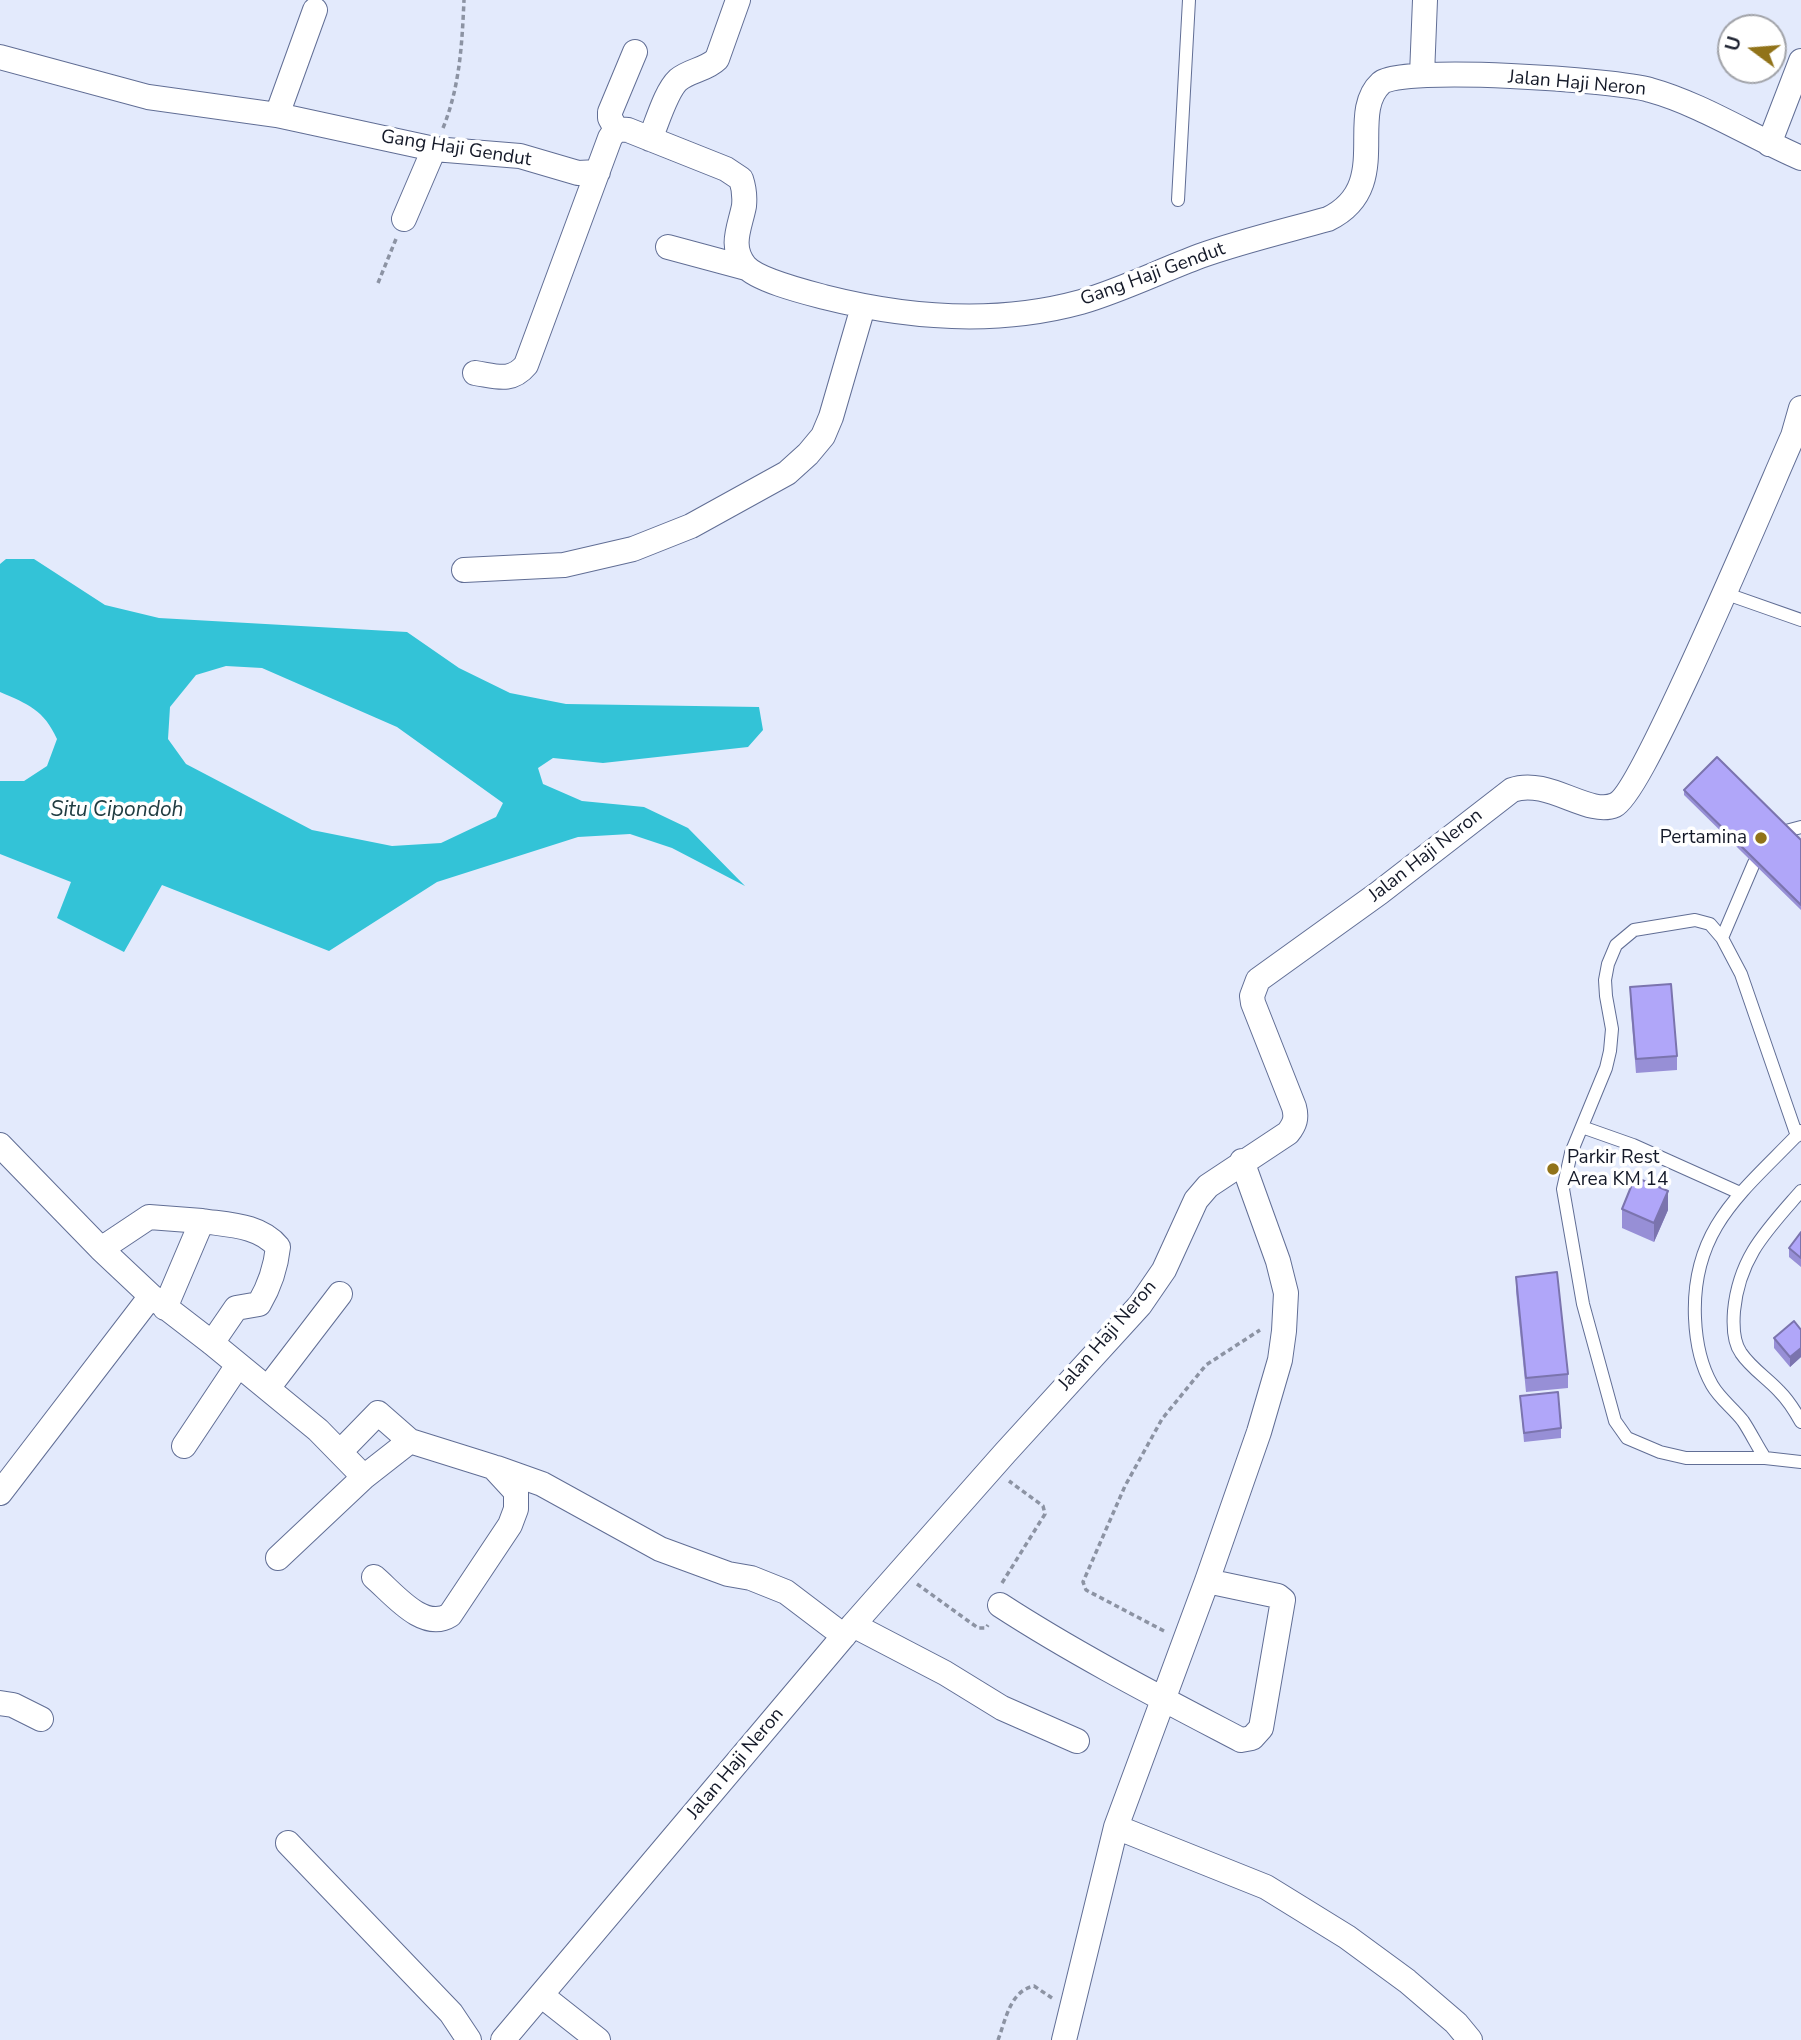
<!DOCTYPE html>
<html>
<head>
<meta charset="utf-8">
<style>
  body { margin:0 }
  #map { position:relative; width:1801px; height:2040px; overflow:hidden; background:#e3eafc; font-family:"Nunito Sans",sans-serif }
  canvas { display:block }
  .north { position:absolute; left:1717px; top:14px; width:70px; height:70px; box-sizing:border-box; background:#fff; border:2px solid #a1a3a9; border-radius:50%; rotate:286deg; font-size:19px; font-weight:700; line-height:28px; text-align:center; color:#141928 }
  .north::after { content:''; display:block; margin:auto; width:24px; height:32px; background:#917319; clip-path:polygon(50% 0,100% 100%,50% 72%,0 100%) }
</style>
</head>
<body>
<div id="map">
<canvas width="1801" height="2040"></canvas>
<div class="north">U</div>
</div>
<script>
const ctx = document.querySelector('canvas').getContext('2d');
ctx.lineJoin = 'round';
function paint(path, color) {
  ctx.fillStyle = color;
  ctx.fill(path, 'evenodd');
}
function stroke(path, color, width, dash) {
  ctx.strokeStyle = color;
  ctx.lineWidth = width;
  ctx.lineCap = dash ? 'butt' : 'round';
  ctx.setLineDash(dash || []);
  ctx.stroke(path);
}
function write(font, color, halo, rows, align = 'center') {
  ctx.font = font + ' "Nunito Sans",sans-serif';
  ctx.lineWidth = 7;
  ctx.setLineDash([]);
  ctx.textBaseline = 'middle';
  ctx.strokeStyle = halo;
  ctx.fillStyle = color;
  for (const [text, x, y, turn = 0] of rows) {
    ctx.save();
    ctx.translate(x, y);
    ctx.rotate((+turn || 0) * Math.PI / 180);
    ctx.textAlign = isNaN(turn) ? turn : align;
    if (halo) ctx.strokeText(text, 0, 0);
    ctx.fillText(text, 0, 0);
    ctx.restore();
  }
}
const water = new Path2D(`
  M6 559H34L105 605 159 618 407 632 459 668 510 693 566 704 759 707 763 730 748 747 603 763 553 758 538 768 543 784 582 801 644 807 688 828 745 886 672 848 630 834 578 837 437 882 329 951 162 885 124 952 57 918 71 882 0 854V781H24L47 766 57 739C44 710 28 704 0 692V564ZM226 666 262 668 397 727 503 803 496 817 441 843 392 846 312 830 186 764 168 739 170 707 196 675Z`);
const path = new Path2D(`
  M443 128C460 86 462 44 464 0
  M378 283 396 239
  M1002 1583 1045 1514 1043 1506 1009 1481
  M917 1584 978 1628H986L988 1625
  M1164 1631 1086 1590 1083 1582 1125 1486 1162 1419 1206 1365 1260 1330
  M998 2040C1006 2019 1010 1991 1034 1986L1052 1998`);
const lane = new Path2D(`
  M1178 200 1189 0
  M1724 593 1801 620
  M1786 831 1801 827
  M1722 938 1754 863
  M1582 1127 1633 1145 1740 1193
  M1797 1136 1741 974 1722 938 1710 924 1695 920 1634 930 1616 945 1608 964 1605 980 1606 996 1612 1029 1610 1051 1606 1068 1571 1153 1563 1189 1583 1304 1615 1421 1627 1438 1660 1452 1686 1458H1765L1801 1462
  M1801 1191C1767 1230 1739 1257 1734 1311 1733 1324 1733 1342 1741 1353 1751 1368 1767 1378 1779 1391 1788 1400 1795 1411 1801 1422
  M1765 1458C1757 1446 1751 1433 1743 1421 1733 1408 1720 1399 1712 1385 1700 1364 1696 1342 1695 1318 1691 1227 1744 1191 1801 1131`);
const street = new Path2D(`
  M0 57 148 97 277 115 434 149 520 156 578 173 598 172
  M1422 75 1425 0
  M277 115 315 10
  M616 129 628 130 726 169 741 179C744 188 745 196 744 206 740 227 729 246 745 266 757 280 805 292 824 297 907 318 997 325 1081 302 1122 290 1160 271 1200 256 1242 241 1285 231 1328 219 1394 187 1346 115 1381 83 1400 65 1618 80 1650 90 1701 104 1752 137 1801 158
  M616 129 610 118V112L635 52
  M650 139C657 123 666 91 678 80 690 70 706 70 717 59L738 0
  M1769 144 1801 61
  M404 219 434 149
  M668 247 746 268
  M475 373C496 376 511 383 526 365L610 138 616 129
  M464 570 564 565 633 549 691 526 787 473 808 454 823 436 831 417 863 307
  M0 1145 101 1249 151 1296 212 1343 318 1430 364 1477 410 1441 493 1467 516 1492V1509L510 1525 450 1615C423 1632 393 1593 374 1577
  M101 1249 149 1217 202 1221
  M165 1308 202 1221C229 1225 260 1225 278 1247 276 1266 269 1287 259 1304L236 1308 212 1343
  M268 1388 340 1294
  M184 1446 238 1365
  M340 1452 378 1413 410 1441
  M497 1468 542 1484 660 1549 728 1574 751 1578 786 1592 844 1636
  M0 1493 151 1296
  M278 1558 364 1477
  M1000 1605C1077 1655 1159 1697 1241 1740L1252 1738 1261 1728 1283 1600 1278 1596 1207 1581
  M853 1625 945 1673 1002 1708 1077 1741
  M0 1703 13 1705 41 1719
  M1116 1827 1266 1887 1347 1937 1407 1981 1456 2023 1470 2040
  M288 1843 451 2013 469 2040
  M541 1995 598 2040
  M503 2040 853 1625 1005 1453 1140 1305 1164 1270 1196 1200 1208 1186 1288 1133C1295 1124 1297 1118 1294 1107L1253 1003 1252 996 1258 980 1379 893 1512 790C1548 777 1588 817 1615 805 1643 792 1771 485 1793 436L1801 408
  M1064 2040 1116 1827 1207 1581 1259 1432 1280 1360 1284 1331 1286 1293 1278 1261 1242 1161`);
const wall = new Path2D(`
  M1684 790 1801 840V910L1684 795Z
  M1630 987 1677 1056V1070L1636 1073 1630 1001Z
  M1622 1209 1668 1210 1654 1242 1622 1228Z
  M1801 1232V1267L1789 1257V1248Z
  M1516 1277 1568 1374V1388L1526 1392 1516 1291Z
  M1801 1330V1357L1790 1367 1774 1348V1338Z
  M1520 1396 1561 1428V1438L1524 1442Z`);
const shadedWall = new Path2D(`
  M1668 1191V1210L1654 1242V1223Z
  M1801 1348V1357L1790 1367V1357Z`);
const building = new Path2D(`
  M1717 757 1801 840V905L1684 790Z
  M1671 984 1677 1056 1636 1059 1630 987Z
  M1635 1177 1668 1191 1654 1223 1622 1209Z
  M1801 1232V1258L1789 1248Z
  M1557 1272 1568 1374 1526 1378 1516 1277Z
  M1794 1321 1801 1330V1348L1790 1357 1774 1338Z
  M1558 1392 1561 1428 1524 1433 1520 1396Z`);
const markers = [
  [1761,838,7,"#917319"],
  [1553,1169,7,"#917319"]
];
const streetNames = [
  ["Jalan Haji Neron",1577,84,5],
  ["Gang Haji Gendut",456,149,9],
  ["Gang Haji Gendut",1153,275,-20],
  ["Jalan Haji Neron",1426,856,-38],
  ["Jalan Haji Neron",1108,1336,-49],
  ["Jalan Haji Neron",736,1764,-50]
];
const poiNames = [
  ["Pertamina",1747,838],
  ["Parkir Rest",1567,1158,"left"],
  ["Area KM 14",1567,1180,"left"]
];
const waterNames = [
  ["Situ Cipondoh",117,811]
];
paint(water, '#33c3d7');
stroke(lane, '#616e95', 14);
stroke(street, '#616e95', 26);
stroke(path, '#8c93a3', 3.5, [5, 3.5]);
stroke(lane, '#fff', 12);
stroke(street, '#fff', 24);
paint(wall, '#978fd6');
paint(shadedWall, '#7b74ae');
paint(building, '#b0a6f9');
stroke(building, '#7b74ae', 2);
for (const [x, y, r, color] of markers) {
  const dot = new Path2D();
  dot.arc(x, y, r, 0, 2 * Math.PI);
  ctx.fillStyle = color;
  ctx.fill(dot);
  stroke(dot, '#fff', 2.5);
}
write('19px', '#141928', '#fff', streetNames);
write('19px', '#141928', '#fff', poiNames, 'right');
write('italic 21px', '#213d42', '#fff', waterNames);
</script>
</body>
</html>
